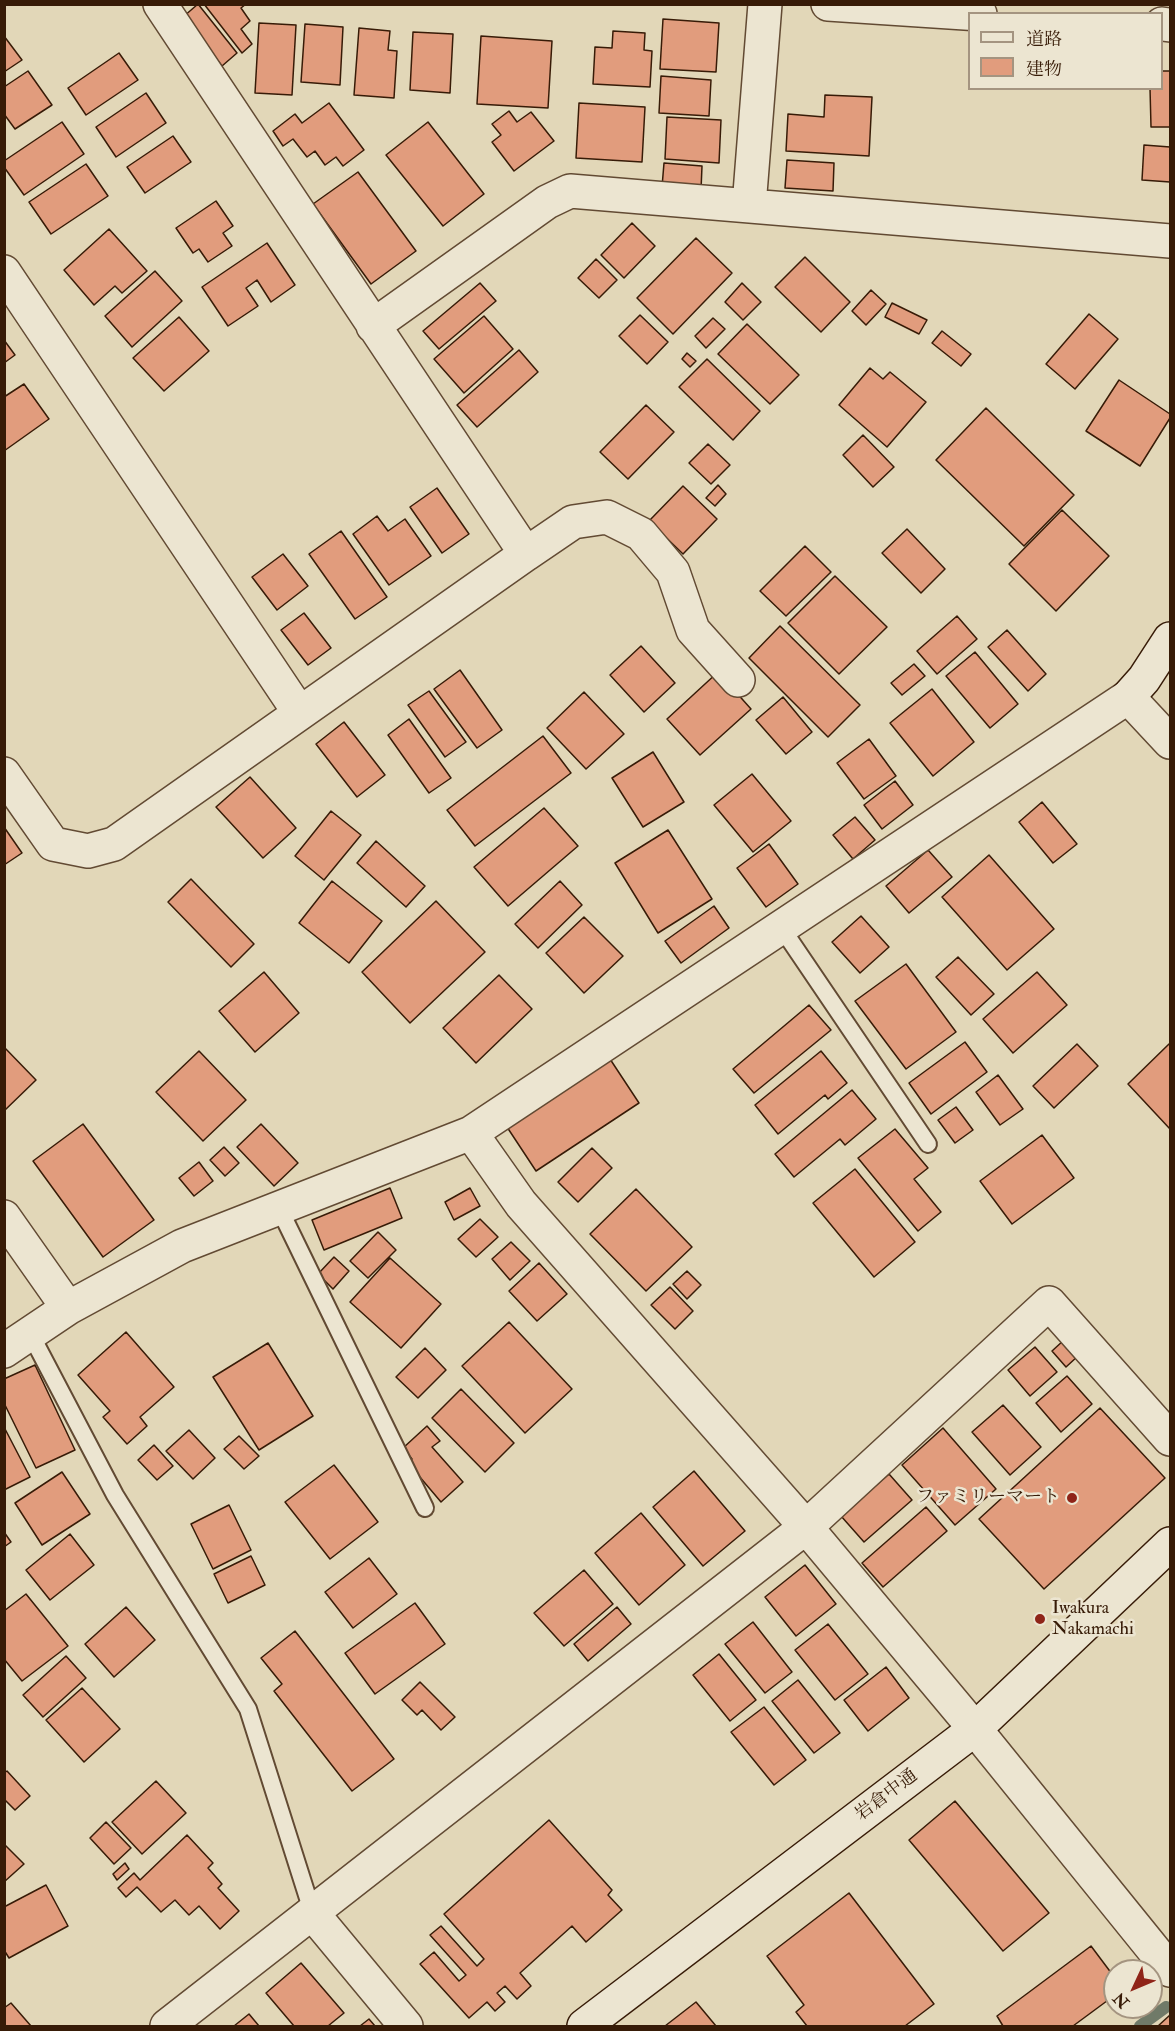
<!DOCTYPE html>
<html>
<head>
<meta charset="utf-8">
<style>
  body { margin:0 }
  #map { position:relative; width:1175px; height:2031px; overflow:hidden; background:#e2d7b8; font-family:"IM FELL Double Pica","Noto Serif JP",serif }
  canvas { display:block }
  .frame { position:absolute; inset:0; border:6px solid #371b07; pointer-events:none }
  .legend { position:absolute; left:968px; top:12px; width:195px; height:78px; box-sizing:border-box; background:#ece5d1; border:2px solid #a49480; margin:0; padding:8px 10px; list-style:none; font-size:18px; color:#371b07 }
  .legend li { display:flex; align-items:center; gap:12px; height:30px }
  .legend b { width:30px; border:2px solid #a49480 }
  .north { position:absolute; left:1103px; top:1959px; width:60px; height:60px; box-sizing:border-box; background:#ece5d1; border:2px solid #a49480; border-radius:50%; rotate:226deg; font-size:16px; font-weight:700; line-height:24px; text-align:center; color:#371b07 }
  .north::after { content:''; display:block; margin:auto; width:21px; height:27px; background:#8f2418; clip-path:polygon(50% 0,100% 100%,50% 72%,0 100%) }
</style>
</head>
<body>
<div id="map">
<canvas width="1175" height="2031"></canvas>
<div class="frame"></div>
<ul class="legend">
<li><b style="height:8px;background:#ece5d1"></b>道路</li>
<li><b style="height:16px;background:#e19c7d"></b>建物</li>
</ul>
<div class="north">N</div>
</div>
<script>
const ctx = document.querySelector('canvas').getContext('2d');
ctx.lineJoin = 'round';
function stroke(path, color, width, dash) {
  ctx.strokeStyle = color;
  ctx.lineWidth = width;
  ctx.lineCap = dash ? 'butt' : 'round';
  ctx.setLineDash(dash || []);
  ctx.stroke(path);
}
function paint(path, color) {
  ctx.fillStyle = color;
  ctx.fill(path, 'evenodd');
}
function write(font, color, halo, rows, align = 'center') {
  ctx.font = font + ' "IM FELL Double Pica","Noto Serif JP",serif';
  ctx.lineWidth = 5;
  ctx.setLineDash([]);
  ctx.textBaseline = 'middle';
  ctx.strokeStyle = halo;
  ctx.fillStyle = color;
  for (const [text, x, y, turn = 0] of rows) {
    ctx.save();
    ctx.translate(x, y);
    ctx.rotate((+turn || 0) * Math.PI / 180);
    ctx.textAlign = isNaN(turn) ? turn : align;
    if (halo) ctx.strokeText(text, 0, 0);
    ctx.fillText(text, 0, 0);
    ctx.restore();
  }
}
const stream = new Path2D(`
  M1140 2026 1166 2007`);
const building = new Path2D(`
  M198 4 237 53 222 66 183 17Z
  M204 4H246L241 8 250 21 241 29 252 44 242 53Z
  M663 19 719 23 716 72 660 69Z
  M259 23 296 25 292 95 255 93Z
  M305 24 343 27 340 85 301 82Z
  M359 28 390 31 388 50 397 51 394 98 354 95Z
  M613 31 645 33 644 50 652 51 650 87 593 84 595 47 612 48Z
  M413 32 453 34 450 93 410 90Z
  M4 36 22 60 4 72Z
  M481 36 552 41 548 108 477 104Z
  M119 53 138 80 86 115 68 88Z
  M28 71 52 105 15 129 4 114V87Z
  M1162 71H1170V127H1151L1150 88H1162Z
  M661 76 711 80 709 116 659 113Z
  M146 93 166 123 116 157 96 127Z
  M825 95 872 97 869 156 786 151 788 114 824 117Z
  M329 103 364 150 343 166 336 157 325 165 315 151 307 157 293 139 283 146 273 131 295 114 302 123Z
  M579 103 645 107 642 162 576 158Z
  M509 111 517 122 531 112 554 141 514 171 492 142 501 135 492 124Z
  M667 117 721 120 719 163 665 159Z
  M62 122 84 154 24 195 4 167V161Z
  M428 122 484 194 443 226 386 155Z
  M173 136 191 162 145 193 127 167Z
  M1144 145 1170 147V182L1142 180Z
  M787 160 834 163 833 191 785 188Z
  M664 163 702 166 701 190 662 187Z
  M86 164 108 196 51 234 29 202Z
  M358 172 416 251 371 284 313 204Z
  M216 201 233 226 223 233 232 246 208 262 199 249 193 253 176 228Z
  M632 223 655 246 624 278 601 255Z
  M109 229 147 271 122 293 115 286 94 305 64 270Z
  M696 238 732 273 673 334 637 298Z
  M267 243 295 285 271 302 257 280 246 288 258 306 228 326 202 287Z
  M805 257 850 302 821 332 775 287Z
  M596 259 617 280 599 298 578 278Z
  M155 271 182 301 132 347 105 316Z
  M480 283 496 301 439 349 423 331Z
  M742 283 761 302 743 320 725 302Z
  M871 290 886 304 866 325 852 311Z
  M892 303 927 320 919 334 885 317Z
  M1089 314 1118 339 1075 389 1046 364Z
  M640 315 668 342 647 364 619 336Z
  M484 316 513 349 464 393 434 359Z
  M179 317 209 351 164 391 133 358Z
  M713 318 725 329 706 348 695 336Z
  M747 324 799 375 770 404 718 354Z
  M942 331 971 354 961 366 932 343Z
  M4 340 15 355 4 363Z
  M519 350 538 372 477 427 457 405Z
  M687 353 696 361 690 367 682 359Z
  M707 359 760 411 733 440 679 387Z
  M870 368 883 379 890 372 926 402 887 447 839 405Z
  M1119 380 1170 414V418L1140 466 1086 431Z
  M24 384 49 419 4 451V397Z
  M646 405 674 432 628 479 600 452Z
  M986 408 1074 495 1024 546 936 460Z
  M863 435 894 467 873 487 843 455Z
  M708 444 730 465 711 484 689 463Z
  M718 485 726 494 715 506 706 498Z
  M683 486 717 519 683 554 649 521Z
  M437 488 469 534 442 553 410 507Z
  M1062 510 1109 556 1056 611 1009 564Z
  M377 516 388 531 405 519 431 556 389 585 353 534Z
  M907 529 945 569 921 593 882 553Z
  M341 531 387 597 355 619 309 554Z
  M805 546 831 572 786 616 760 591Z
  M283 554 308 586 277 610 252 577Z
  M835 576 887 627 839 674 788 623Z
  M304 613 331 648 308 665 281 630Z
  M957 616 977 639 937 674 917 651Z
  M780 626 860 705 828 737 749 658Z
  M1007 630 1046 674 1028 691 988 647Z
  M641 646 675 683 644 712 610 675Z
  M975 652 1018 704 990 728 946 676Z
  M914 664 925 676 902 695 891 683Z
  M460 670 502 730 477 748 434 689Z
  M718 672 751 709 700 755 667 719Z
  M932 689 974 742 933 776 890 723Z
  M429 691 466 742 445 757 408 705Z
  M584 692 624 734 586 769 547 728Z
  M783 697 812 732 786 754 756 720Z
  M409 719 451 778 429 793 388 735Z
  M344 722 385 775 357 797 316 744Z
  M543 736 571 773 475 846 447 810Z
  M869 739 896 776 864 799 837 763Z
  M653 752 684 802 643 827 612 778Z
  M752 774 791 821 753 852 714 805Z
  M250 777 296 828 263 858 216 807Z
  M895 781 913 805 882 829 864 805Z
  M1042 802 1077 844 1053 863 1019 822Z
  M544 808 578 846 508 906 474 867Z
  M331 811 361 835 324 880 295 856Z
  M855 817 875 840 853 859 833 835Z
  M4 827 22 853 4 865Z
  M668 830 712 899 658 933 615 863Z
  M376 841 425 886 406 907 357 863Z
  M769 844 798 884 766 907 737 868Z
  M928 850 952 877 909 913 886 886Z
  M989 855 1054 929 1007 970 942 897Z
  M191 879 254 944 231 967 168 902Z
  M332 881 382 921 349 963 299 923Z
  M560 881 582 905 538 948 515 924Z
  M436 901 485 952 410 1023 362 972Z
  M714 906 729 928 681 963 665 941Z
  M861 916 889 947 860 973 832 942Z
  M584 917 623 956 584 993 546 953Z
  M958 957 994 994 971 1015 936 977Z
  M906 964 956 1032 906 1069 855 1001Z
  M264 972 299 1013 255 1052 219 1011Z
  M1037 972 1067 1005 1013 1053 983 1019Z
  M499 975 532 1009 476 1063 443 1028Z
  M809 1005 831 1030 754 1093 733 1069Z
  M965 1042 987 1072 931 1114 909 1083Z
  M1077 1044 1098 1066 1054 1108 1033 1086Z
  M1169 1044 1170 1045V1129L1128 1084Z
  M4 1047 36 1080 4 1111Z
  M199 1051 246 1100 203 1141 156 1092Z
  M821 1051 847 1083 828 1099 825 1095 778 1134 755 1105Z
  M610 1059 639 1103 536 1171 507 1127Z
  M998 1075 1023 1109 1000 1125 976 1092Z
  M852 1090 876 1119 845 1145 840 1139 794 1177 775 1154Z
  M956 1107 973 1130 955 1143 938 1120Z
  M83 1124 154 1220 103 1257 33 1161Z
  M261 1124 298 1163 274 1186 237 1147Z
  M895 1129 928 1168 914 1179 941 1212 918 1231 858 1158Z
  M1042 1135 1074 1178 1012 1224 980 1181Z
  M224 1147 239 1163 225 1176 210 1160Z
  M592 1148 612 1168 578 1202 558 1182Z
  M199 1162 213 1181 194 1196 179 1178Z
  M855 1169 915 1242 874 1277 813 1203Z
  M390 1188 402 1218 324 1250 312 1220Z
  M470 1188 480 1206 454 1220 445 1202Z
  M636 1189 692 1247 646 1291 590 1234Z
  M480 1219 498 1237 476 1257 458 1239Z
  M378 1232 396 1250 368 1278 350 1261Z
  M511 1242 530 1261 510 1280 492 1259Z
  M334 1257 349 1271 333 1289 318 1274Z
  M390 1258 441 1304 401 1348 350 1302Z
  M539 1263 567 1294 537 1321 509 1291Z
  M687 1271 701 1285 687 1299 673 1284Z
  M670 1287 693 1311 675 1329 651 1305Z
  M509 1322 572 1389 525 1433 462 1366Z
  M126 1332 174 1387 140 1417 147 1426 127 1444 103 1417 110 1411 78 1375Z
  M1064 1340 1078 1356 1066 1367 1052 1351Z
  M268 1343 313 1416 259 1450 213 1377Z
  M1035 1347 1057 1372 1030 1396 1008 1370Z
  M425 1348 446 1370 418 1398 396 1377Z
  M35 1365 75 1450 36 1468 4 1403V1379Z
  M1067 1376 1092 1404 1061 1432 1036 1403Z
  M461 1389 514 1443 485 1472 432 1418Z
  M1003 1405 1041 1447 1010 1475 972 1432Z
  M1100 1408 1165 1478 1044 1589 979 1519Z
  M427 1426 440 1441 432 1447 463 1482 441 1502 408 1463 412 1459 403 1448Z
  M4 1427 30 1477 4 1490Z
  M943 1428 996 1489 955 1525 902 1465Z
  M189 1430 215 1458 193 1479 166 1451Z
  M239 1436 259 1456 244 1469 224 1449Z
  M154 1445 173 1466 157 1480 138 1460Z
  M334 1465 378 1522 330 1559 285 1502Z
  M694 1471 745 1531 703 1566 653 1507Z
  M62 1472 90 1514 42 1545 15 1503Z
  M889 1474 912 1500 864 1542 841 1516Z
  M229 1505 251 1550 213 1569 191 1524Z
  M926 1507 947 1531 883 1587 862 1563Z
  M641 1513 685 1565 639 1605 595 1553Z
  M4 1532 11 1542 4 1547Z
  M70 1534 94 1565 50 1600 26 1570Z
  M251 1556 265 1585 228 1603 214 1574Z
  M369 1558 397 1594 353 1628 325 1592Z
  M805 1565 836 1604 796 1636 765 1597Z
  M584 1570 613 1604 564 1646 534 1613Z
  M26 1594 68 1646 22 1681 4 1659V1611Z
  M415 1603 445 1644 375 1694 345 1653Z
  M126 1607 155 1640 114 1677 85 1644Z
  M617 1607 631 1624 588 1661 574 1644Z
  M753 1622 792 1672 765 1693 725 1644Z
  M828 1624 868 1674 835 1700 795 1650Z
  M295 1631 394 1759 352 1791 274 1691 282 1684 261 1658Z
  M719 1654 756 1700 730 1721 693 1675Z
  M66 1656 86 1678 43 1717 23 1695Z
  M886 1667 909 1698 868 1731 844 1700Z
  M798 1680 840 1733 814 1753 772 1701Z
  M420 1682 455 1717 441 1730 422 1710 417 1715 402 1700Z
  M82 1688 120 1729 84 1762 46 1720Z
  M764 1707 806 1760 774 1785 731 1732Z
  M7 1771 30 1796 15 1810 4 1799V1773Z
  M156 1781 186 1813 142 1854 112 1822Z
  M955 1801 1049 1913 1003 1951 909 1840Z
  M549 1820 612 1890 608 1895 622 1910 586 1942 572 1926 520 1973 531 1986 517 1999 505 1986 497 1993 505 2002 495 2011 487 2002 469 2018 420 1964 434 1952 459 1981 466 1975 430 1935 441 1926 477 1966 484 1959 444 1914Z
  M106 1822 131 1848 114 1864 90 1838Z
  M187 1835 213 1863 208 1868 222 1884 218 1888 239 1911 220 1929 199 1906 189 1915 175 1900 161 1912 137 1887 126 1897 118 1888 134 1873 140 1880Z
  M4 1844 24 1864 4 1882Z
  M125 1863 129 1869 117 1880 113 1874Z
  M46 1885 68 1926 9 1958 4 1950V1907Z
  M849 1893 934 2004 905 2026H807L796 2012 804 2005 767 1956Z
  M1091 1946 1115 1978V1995L1073 2026H1003L997 2016Z
  M301 1963 344 2013 328 2026H294L266 1993Z
  M696 2002 716 2026H665Z
  M11 2003 31 2026H4V2008Z
  M249 2014 259 2026H234Z
  M1170 2015V2026H1158Z
  M369 2019 375 2026H360Z`);
const lane = new Path2D(`
  M781 927 928 1144
  M279 1208 425 1508
  M30 1333 115 1495 248 1709 313 1914`);
const street = new Path2D(`
  M828 4 980 14
  M1162 24 1170 25
  M749 206 765 4
  M4 272 299 712
  M373 326 547 202 570 191 1170 241
  M526 554 573 522 607 517 641 534 673 572 693 630 738 680
  M4 774 53 844 88 851 114 844 526 554 160 4
  M471 1133 521 1204 806 1527 975 1729 1170 1970
  M4 1217 68 1308
  M4 1351 68 1308 182 1246 471 1133 1128 697 1170 742
  M313 1914 406 2026
  M167 2026 806 1527 1049 1303 1170 1439`);
const secondary = new Path2D(`
  M1128 697 1144 679 1170 639
  M584 2026 975 1729 1170 1544`);
const markers = [
  [1072,1498,6,"#8f2418"],
  [1040,1619,6,"#8f2418"]
];
const poiNames = [
  ["ファミリーマート",1060,1498],
  ["Iwakura",1052,1609,"left"],
  ["Nakamachi",1052,1630,"left"]
];
const streetNames = [
  ["岩倉中通",887,1796,-37]
];
stroke(stream, '#707a68', 12);
paint(building, '#e19c7d');
stroke(building, '#371b07', 1.5);
stroke(lane, '#624a33', 20);
stroke(street, '#624a33', 36);
stroke(secondary, '#371b07', 36);
stroke(lane, '#ece5d1', 16);
stroke(street, '#ece5d1', 33);
stroke(secondary, '#ece5d1', 33);
for (const [x, y, r, color] of markers) {
  const dot = new Path2D();
  dot.arc(x, y, r, 0, 2 * Math.PI);
  ctx.fillStyle = color;
  ctx.fill(dot);
  stroke(dot, '#ece5d1', 2);
}
write('18px', '#371b07', '#ece5d1', poiNames, 'right');
write('18px', '#371b07', '#ece5d1', streetNames);
</script>
</body>
</html>
